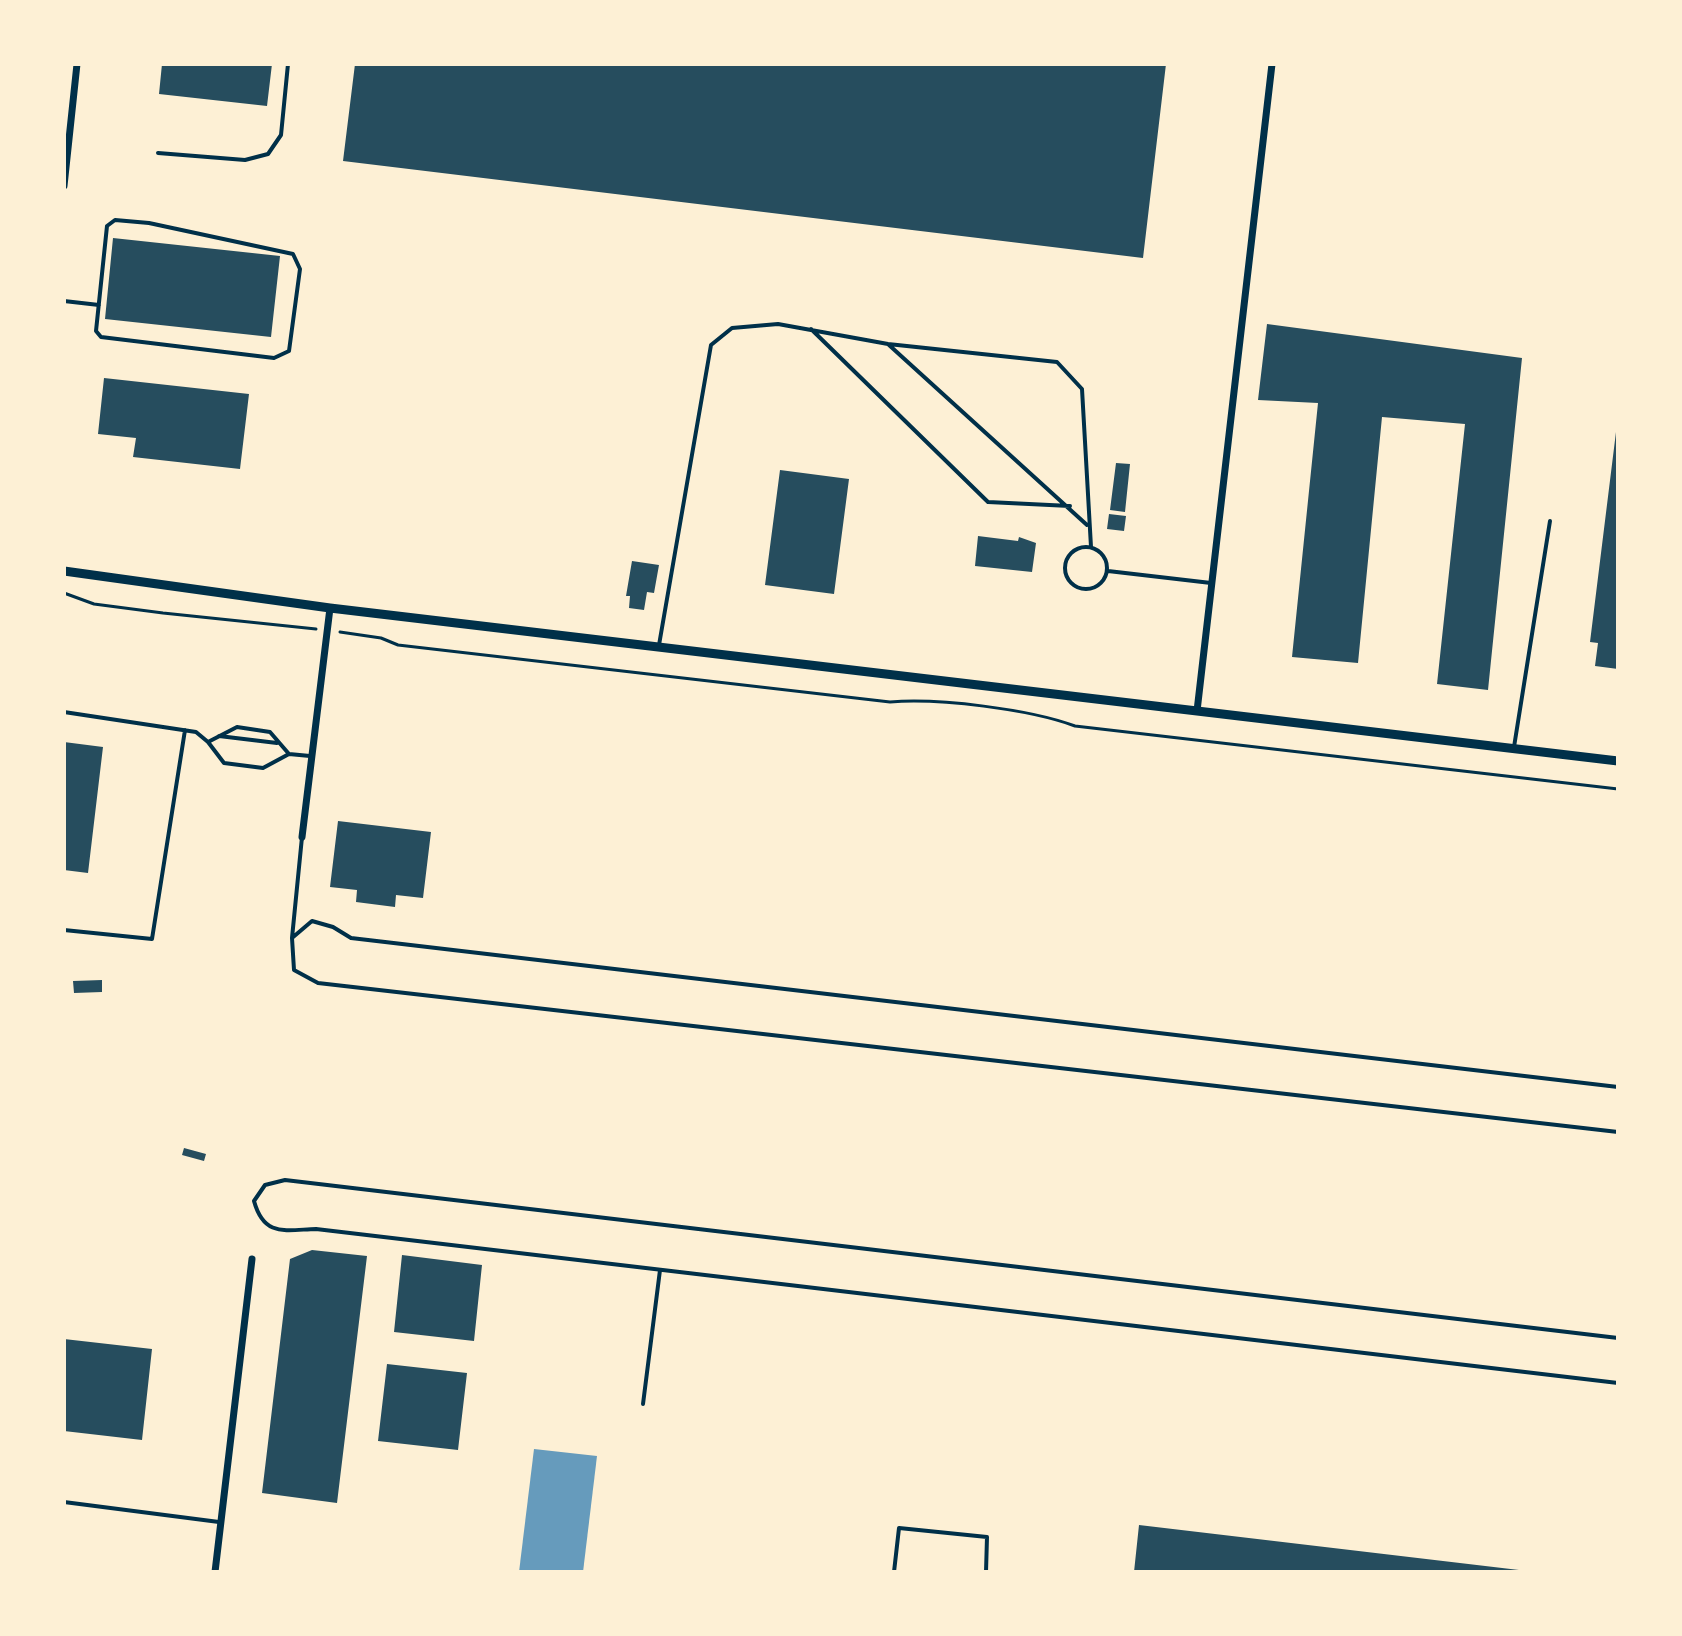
<!DOCTYPE html>
<html>
<head>
<meta charset="utf-8">
<style>
  body { margin:0 }
  #map { position:relative; width:1682px; height:1636px; overflow:hidden; background:#fdf0d5; font-family:"Exo 2",sans-serif }
  canvas { display:block }
  .frame { position:absolute; inset:0; border:66px solid #fdf0d5; pointer-events:none }
</style>
</head>
<body>
<div id="map">
<canvas width="1682" height="1636"></canvas>
<div class="frame"></div>
</div>
<script>
const ctx = document.querySelector('canvas').getContext('2d');
ctx.lineJoin = 'round';
function paint(path, color) {
  ctx.fillStyle = color;
  ctx.fill(path, 'evenodd');
}
function stroke(path, color, width, dash) {
  ctx.strokeStyle = color;
  ctx.lineWidth = width;
  ctx.lineCap = dash ? 'butt' : 'round';
  ctx.setLineDash(dash || []);
  ctx.stroke(path);
}
const water = new Path2D(`
  M534 1449 597 1456 583 1572H519Z`);
const building = new Path2D(`
  M162 64H272L267 106 159 94Z
  M355 64H1166L1143 258 343 161Z
  M113 238 280 256 271 337 105 319Z
  M1267 324 1522 358 1488 690 1437 684 1465 424 1382 417 1358 663 1292 657 1318 403 1258 400Z
  M104 378 249 394 240 469 133 457 136 438 98 434Z
  M1616 432H1618V669L1595 666 1598 643 1590 642Z
  M1116 463 1130 464 1125 512 1110 510Z
  M780 470 849 479 834 594 765 585Z
  M1109 514 1126 516 1124 531 1107 529Z
  M978 536 1018 541 1019 537 1036 543 1032 572 975 566Z
  M632 561 659 565 654 593 647 592 644 610 629 608 630 596H626Z
  M64 742 103 747 88 873 64 870Z
  M338 821 431 832 423 898 396 895 395 907 356 902 357 890 330 887Z
  M102 980V992L74 993 73 981Z
  M184 1148 206 1154 204 1161 182 1155Z
  M312 1250 367 1256 337 1503 262 1493 290 1259Z
  M402 1255 482 1265 474 1341 394 1332Z
  M64 1339 152 1349 142 1440 64 1431Z
  M387 1364 467 1373 458 1450 378 1441Z
  M1139 1525 1519 1570V1572H1134Z`);
const path = new Path2D(`
  M64 593 94 604 163 613 316 629
  M340 632 381 638 398 645 890 702C939 698 1029 709 1075 726L1618 789`);
const service = new Path2D(`
  M158 153 245 160 268 154 281 135 288 64
  M115 220 149 223 293 254 300 269 289 351 274 358 101 337 96 331 107 226Z
  M64 301 99 305
  M811 329 988 502 1070 506
  M889 345 1087 525
  M1065 568a21 21 0 1 1 42 0a21 21 0 1 1-42 0Z
  M1108 571 1211 583
  M659 645 711 345 732 328 778 324 888 344 1057 362 1082 389 1091 547
  M64 712 196 732 208 742 237 727 270 732 289 754 310 756
  M219 736 277 743
  M208 742 224 763 263 768 289 754
  M1514 747 1550 521
  M64 930 152 939 185 730
  M292 938 302 837
  M1618 1087 351 938 333 927 312 921 292 938 294 970 318 983 1618 1132
  M1618 1338 285 1180 265 1185 254 1201C264 1237 284 1230 316 1229L1618 1383
  M643 1404 660 1270
  M64 1502 219 1522
  M894 1572 899 1528 987 1537 986 1572`);
const minor = new Path2D(`
  M64 186 77 64
  M1197 711 1272 64
  M302 837 330 608
  M215 1572 252 1259`);
const tertiary = new Path2D(`
  M64 571 330 608 1618 761`);
paint(water, '#669bbc');
paint(building, '#264d5e');
stroke(path, '#003049', 3);
stroke(service, '#003049', 4);
stroke(minor, '#003049', 7);
stroke(tertiary, '#003049', 9);
</script>
</body>
</html>
